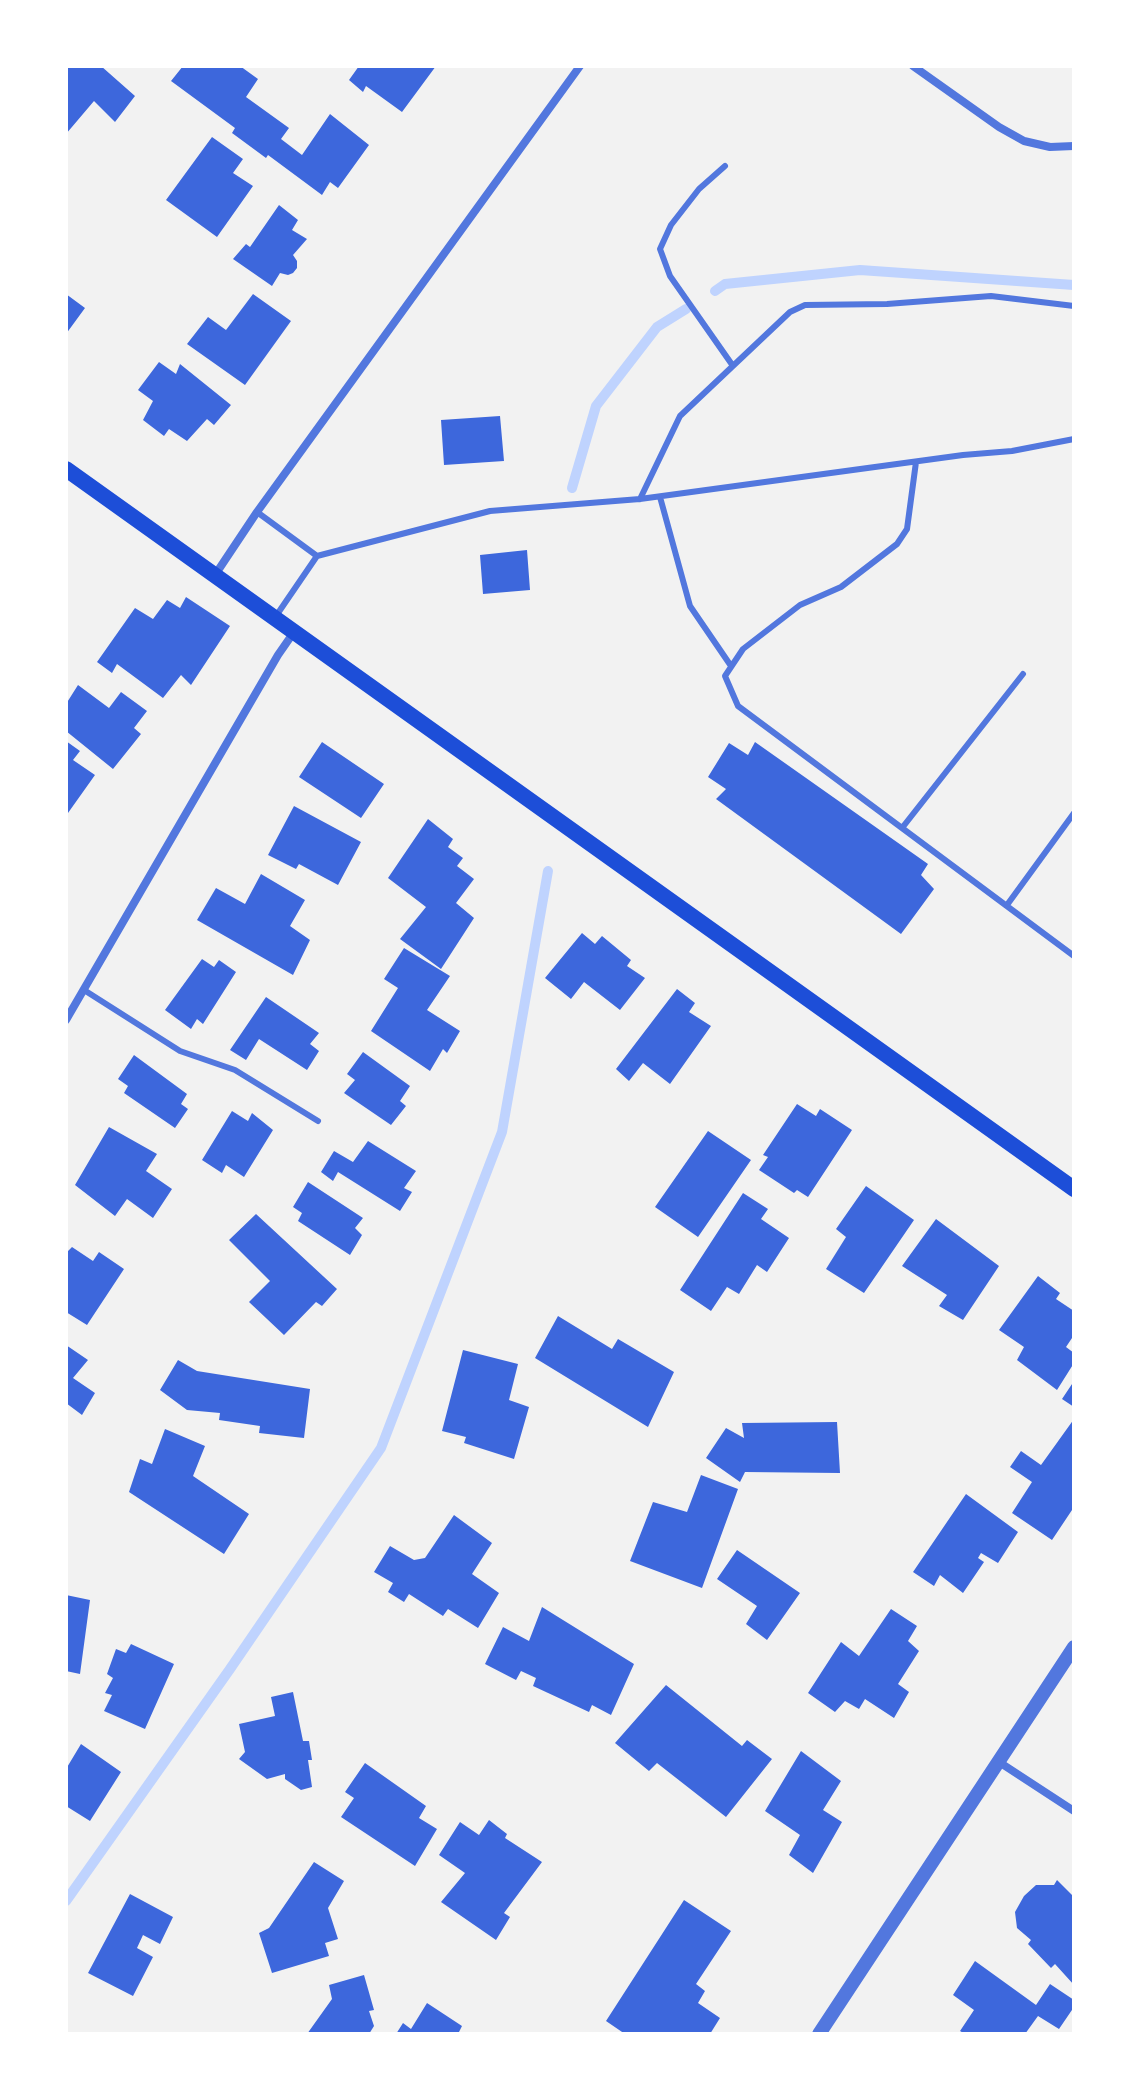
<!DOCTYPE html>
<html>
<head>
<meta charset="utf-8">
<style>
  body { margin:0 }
  #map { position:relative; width:1140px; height:2100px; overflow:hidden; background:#f2f2f2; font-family:"Golos Text",sans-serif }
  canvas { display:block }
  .frame { position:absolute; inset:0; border:68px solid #fff; pointer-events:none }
</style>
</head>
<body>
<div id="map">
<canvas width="1140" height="2100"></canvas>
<div class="frame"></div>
</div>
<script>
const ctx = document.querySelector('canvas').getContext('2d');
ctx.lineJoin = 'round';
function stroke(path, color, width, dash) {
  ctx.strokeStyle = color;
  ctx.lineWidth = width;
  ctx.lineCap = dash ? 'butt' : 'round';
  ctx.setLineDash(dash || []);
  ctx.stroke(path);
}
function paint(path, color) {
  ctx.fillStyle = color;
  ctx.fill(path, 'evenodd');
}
const stream = new Path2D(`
  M715 291 725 284 860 270 1074 285
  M572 488 596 406 657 327 686 309
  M66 1901 230 1669 381 1448 502 1132 548 871`);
const building = new Path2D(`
  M66 66H101L135 96 115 122 94 101 66 134Z
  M183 66H240L258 79 246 97 289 128 281 139 302 155 330 114 369 145 338 188 330 182 322 195 268 155 266 158 232 133 235 128 171 81Z
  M359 66H436L402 112 366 86 363 92 349 80Z
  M212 137 243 159 233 173 253 186 217 237 166 200Z
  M279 205 298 220 292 230 307 239 293 255 297 261V268L293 273 288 275 280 273 272 286 233 259 246 244 250 247Z
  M66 294 85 308 66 334Z
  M253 294 291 321 245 385 187 344 208 317 226 330Z
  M159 362 176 374 180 364 231 405 214 425 207 419 187 441 169 429 164 436 143 420 153 401 138 390Z
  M500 416 504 461 444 465 441 420Z
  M527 550 530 590 483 594 480 555Z
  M186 597 230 626 191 685 181 675 163 698 117 664 112 673 97 662 135 608 153 619 167 600 180 608Z
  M78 685 109 708 121 692 147 711 134 728 141 734 113 769 66 731V704Z
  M66 741 80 751 73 760 95 775 68 813 66 811Z
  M322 742 384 784 361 818 299 777Z
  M755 742 928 864 921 875 934 889 901 934 716 799 726 789 708 777 729 743 748 755Z
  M294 806 361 842 338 885 299 864 296 869 268 855Z
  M428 819 453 839 448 847 463 858 457 866 474 879 456 903 474 918 441 969 400 939 426 907 388 878Z
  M261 874 305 900 290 926 310 940 293 975 197 920 216 888 245 904Z
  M582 933 595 944 602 936 631 960 627 966 645 978 620 1010 584 982 571 999 545 978Z
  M404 948 450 976 427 1010 460 1031 447 1053 443 1049 430 1071 371 1031 398 988 384 979Z
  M202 959 214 967 219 960 236 972 203 1024 197 1019 191 1029 165 1010Z
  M677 989 695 1003 689 1012 711 1026 670 1084 643 1063 629 1081 616 1069Z
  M266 997 319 1033 310 1044 319 1051 307 1070 259 1039 246 1060 230 1050Z
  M363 1052 410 1086 400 1101 406 1106 391 1125 344 1093 355 1080 347 1074Z
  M134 1055 187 1094 181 1104 188 1109 175 1128 124 1093 128 1086 118 1079Z
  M797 1104 816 1116 820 1109 852 1130 808 1197 797 1190 794 1193 759 1170 768 1157 763 1155Z
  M232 1111 248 1121 252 1113 273 1130 244 1177 226 1165 222 1173 202 1160Z
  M109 1127 157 1154 146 1171 172 1189 153 1218 127 1199 115 1216 75 1185Z
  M708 1131 751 1160 698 1237 655 1207Z
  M368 1141 416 1171 404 1188 412 1192 400 1211 338 1172 333 1181 321 1172 334 1151 353 1162Z
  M308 1182 363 1218 355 1228 362 1235 350 1255 298 1221 302 1213 293 1207Z
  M866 1186 914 1220 864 1293 826 1269 846 1237 836 1229Z
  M743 1193 768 1209 761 1219 789 1238 767 1272 757 1265 739 1294 727 1287 711 1311 680 1290Z
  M256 1214 337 1289 322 1306 316 1302 284 1335 249 1302 270 1281 229 1240Z
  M936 1219 999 1266 963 1320 939 1306 947 1295 902 1266Z
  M72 1247 93 1261 99 1252 124 1269 87 1325 66 1312V1253Z
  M1038 1276 1060 1293 1056 1299 1074 1311V1335L1066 1347 1074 1353V1363L1057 1390 1017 1360 1024 1347 999 1330Z
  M558 1316 612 1349 618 1339 674 1372 648 1427 535 1358Z
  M66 1345 88 1360 73 1378 95 1393 82 1415 66 1403Z
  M463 1350 518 1364 509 1400 529 1407 514 1459 464 1443 466 1437 442 1431Z
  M178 1360 197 1371 310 1389 304 1438 259 1433 260 1426 219 1420 220 1413 187 1410 160 1390Z
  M1074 1381V1407L1062 1399Z
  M1074 1419V1507L1052 1540 1012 1513 1032 1482 1010 1467 1021 1451 1041 1465Z
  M837 1422 840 1473 745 1472 740 1482 706 1458 726 1428 744 1438 742 1423Z
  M165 1429 205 1446 193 1476 249 1514 224 1554 129 1492 140 1459 152 1464Z
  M701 1475 738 1489 702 1588 630 1561 653 1502 687 1512Z
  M966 1494 1018 1532 998 1563 981 1553 978 1558 984 1562 963 1593 940 1575 934 1586 913 1572Z
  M454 1515 492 1543 472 1574 499 1593 478 1628 448 1609 443 1616 409 1594 404 1602 388 1592 393 1583 374 1572 390 1546 414 1560 425 1558Z
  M737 1550 800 1593 767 1640 746 1624 757 1606 717 1579Z
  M66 1595 90 1600 80 1674 66 1671Z
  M542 1607 634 1664 611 1715 592 1705 589 1712 533 1686 536 1678 521 1671 516 1680 485 1664 503 1627 529 1641Z
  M891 1609 917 1626 908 1641 919 1651 898 1684 909 1692 894 1718 865 1699 859 1709 845 1701 835 1712 808 1693 841 1642 859 1656Z
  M131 1644 174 1664 145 1729 104 1711 112 1695 105 1693 113 1678 107 1674 116 1649 126 1653Z
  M666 1685 742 1746 747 1740 772 1759 726 1817 657 1763 649 1771 615 1743Z
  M293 1692 303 1741H309L312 1760H308L312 1787 301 1790 285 1779V1774L267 1779 239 1759 245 1752 239 1724 275 1716 271 1697Z
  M81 1744 121 1772 90 1821 66 1806V1769Z
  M801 1751 841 1781 823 1810 842 1822 813 1873 789 1855 800 1835 765 1811Z
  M365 1763 426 1806 419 1818 437 1829 415 1866 341 1817 354 1798 345 1792Z
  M489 1820 507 1834 505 1838 542 1862 504 1913 510 1917 496 1940 441 1902 465 1873 439 1855 460 1822 479 1835Z
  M314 1862 344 1881 328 1908 338 1939 325 1943 329 1956 272 1973 259 1933 269 1928Z
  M1057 1880 1074 1897V1985L1055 1964 1051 1968 1028 1944 1031 1940 1017 1928 1015 1912 1024 1896 1036 1885H1054Z
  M130 1894 173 1917 160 1944 143 1935 137 1948 153 1957 133 1996 88 1973Z
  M684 1900 731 1931 696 1984 705 1991 698 2003 720 2018 710 2034H625L606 2021Z
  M975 1961 1036 2005 1050 1984 1074 2000V2007L1059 2029 1038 2016 1025 2034H965L960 2031 974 2010 953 1995Z
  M364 1975 374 2010 369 2011 374 2026 369 2034H307L332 1999 329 1985Z
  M427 2003 462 2026 458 2034H396L403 2023 411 2029Z`);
const service = new Path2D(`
  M725 166 699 189 671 225 660 249 670 276 733 366
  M916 462 907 529 897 544 841 587 800 605 743 649 725 676 738 706 1074 956
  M660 497 690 606 731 666
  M640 499 680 416 790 312 805 305 887 304 991 296 1074 306
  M257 512 317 556 490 511 640 499 963 455 1012 451 1074 439
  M276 616 317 556
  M902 828 1023 674
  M1007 905 1074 813
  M84 990 180 1051 235 1070 318 1121`);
const minor = new Path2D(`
  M913 66 999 127 1024 141 1050 147 1074 146
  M215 575 257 512 580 66
  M66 1020 278 655 294 632
  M999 1762 1074 1811`);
const tertiary = new Path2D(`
  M819 2034 1074 1647`);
const secondary = new Path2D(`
  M66 469 1074 1189`);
stroke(stream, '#bfd3fe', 10);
paint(building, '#3d67dc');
stroke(service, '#5277de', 6);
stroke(minor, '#5277de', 8);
stroke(tertiary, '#5277de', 14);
stroke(secondary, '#1d4ed8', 16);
</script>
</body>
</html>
